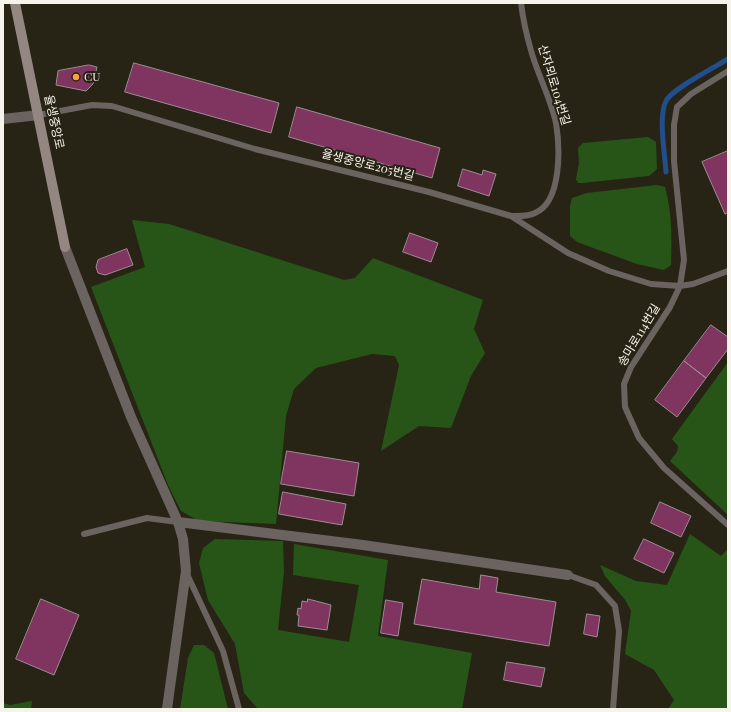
<!DOCTYPE html>
<html>
<head>
<meta charset="utf-8">
<style>
  body { margin:0 }
  #map { position:relative; width:731px; height:712px; overflow:hidden; background:#282415; font-family:"Playfair Display",serif }
  canvas { display:block }
  .frame { position:absolute; inset:0; border:4px solid #f5f3ea; pointer-events:none }
</style>
</head>
<body>
<div id="map">
<canvas width="731" height="712"></canvas>
<div class="frame"></div>
</div>
<script>
const ctx = document.querySelector('canvas').getContext('2d');
ctx.lineJoin = 'round';
function paint(path, color) {
  ctx.fillStyle = color;
  ctx.fill(path, 'evenodd');
}
function stroke(path, color, width, dash) {
  ctx.strokeStyle = color;
  ctx.lineWidth = width;
  ctx.lineCap = dash ? 'butt' : 'round';
  ctx.setLineDash(dash || []);
  ctx.stroke(path);
}
function write(font, color, halo, rows, align = 'center') {
  ctx.font = font + ' "Playfair Display","Noto Sans KR",serif';
  ctx.lineWidth = 4;
  ctx.setLineDash([]);
  ctx.textBaseline = 'middle';
  ctx.strokeStyle = halo;
  ctx.fillStyle = color;
  for (const [text, x, y, turn = 0] of rows) {
    ctx.save();
    ctx.translate(x, y);
    ctx.rotate((+turn || 0) * Math.PI / 180);
    ctx.textAlign = isNaN(turn) ? turn : align;
    if (halo) ctx.strokeText(text, 0, 0);
    ctx.fillText(text, 0, 0);
    ctx.restore();
  }
}
const green = new Path2D(`
  M648 137 656 142 657 169 649 176 582 183H578L576 179 579 163 578 148 583 143Z
  M657 185 665 187C672 212 672 239 671 265L664 270 637 264 577 242 570 236V206L572 198 587 193Z
  M132 220 169 224 344 280 355 278 373 258 483 300 474 329 485 353 471 376 451 428 419 426 381 451 399 365 395 356 372 354 316 368 294 389 286 416 276 524 199 521 181 511 168 485 91 287 145 267Z
  M728 362V515L670 461 677 452 678 446 672 439Z
  M690 534 721 556 728 549V709H668L674 700 654 670 625 654 631 611 626 601 605 576 600 565 636 581 667 585Z
  M215 539 283 541 284 572 278 630 349 642 359 585 293 575 294 544 388 560 378 636 472 653 462 709H258L244 693 235 644 208 600 199 563 203 548Z
  M194 645H204L214 653 228 709H180L188 658Z
  M32 701 31 709H3V703L10 705Z`);
const stream = new Path2D(`
  M666 172C665 154 658 117 666 101 672 89 715 67 728 59`);
const building = new Path2D(`
  M134 63 279 103 271 133 125 92Z
  M89 65 97 67 93 84 86 91 56 85 58 71Z
  M297 107 440 148 432 178 289 137Z
  M728 151V213L725 214 702 162Z
  M463 169 482 175 483 170 496 174 489 196 458 186Z
  M410 233 438 243 431 262 403 252Z
  M127 249 133 265 105 275 98 273 96 267 98 260Z
  M711 325 728 337V349L706 378 684 361Z
  M684 361 706 378 677 417 655 400Z
  M287 451 359 463 354 496 281 484Z
  M283 492 346 504 342 525 279 514Z
  M660 502 691 516 681 537 651 523Z
  M644 539 674 553 664 573 634 559Z
  M481 575 498 578 496 592 556 602 549 646 414 624 422 579 479 589Z
  M41 599 79 615 54 675 16 659Z
  M308 599 331 605 327 630 298 626 299 615H297L298 608 301 609 302 601 307 602Z
  M386 600 403 603 398 636 381 633Z
  M587 614 600 616 597 637 584 634Z
  M507 662 545 668 541 687 504 680Z`);
const lane = new Path2D(`
  M728 71 691 94 677 107 674 125V161L684 260 680 286 670 307 631 367 624 384 625 407 639 438 664 468 728 525
  M39 115 92 105 112 106 255 149 429 192 511 216 568 253 609 271 651 284 680 286 693 284 728 271
  M511 216C519 216 527 217 535 213 562 202 560 147 556 123 551 100 539 77 532 54 527 37 523 20 521 3
  M84 534 147 518 178 522
  M186 572 223 651 239 709
  M568 575 596 585 615 606 619 631 613 709`);
const street = new Path2D(`
  M3 119 39 115
  M65 247 131 417 178 522 183 539 186 571 167 709
  M178 522 363 545 568 575`);
const secondary = new Path2D(`
  M15 3 65 247`);
const markers = [
  [76,77,4,"#f5a345"]
];
const poiNames = [
  ["CU",84,77]
];
const streetNames = [
  ["산자뫼로104번길",554,85,73],
  ["율생중앙로",54,122,78],
  ["율생중앙로205번길",368,165,14],
  ["송마로114번길",639,335,-59]
];
paint(green, '#275518');
stroke(stream, '#214e8c', 5);
paint(building, '#7f355f');
stroke(building, '#9e8c95', 1);
stroke(lane, '#6b6360', 6);
stroke(street, '#6b6360', 10);
stroke(secondary, '#948782', 10);
for (const [x, y, r, color] of markers) {
  const dot = new Path2D();
  dot.arc(x, y, r, 0, 2 * Math.PI);
  ctx.fillStyle = color;
  ctx.fill(dot);
  stroke(dot, '#282415', 1.5);
}
write('12px', '#f5f3ea', '#282415', poiNames, 'left');
write('12px', '#f5f3ea', '#282415', streetNames);
</script>
</body>
</html>
